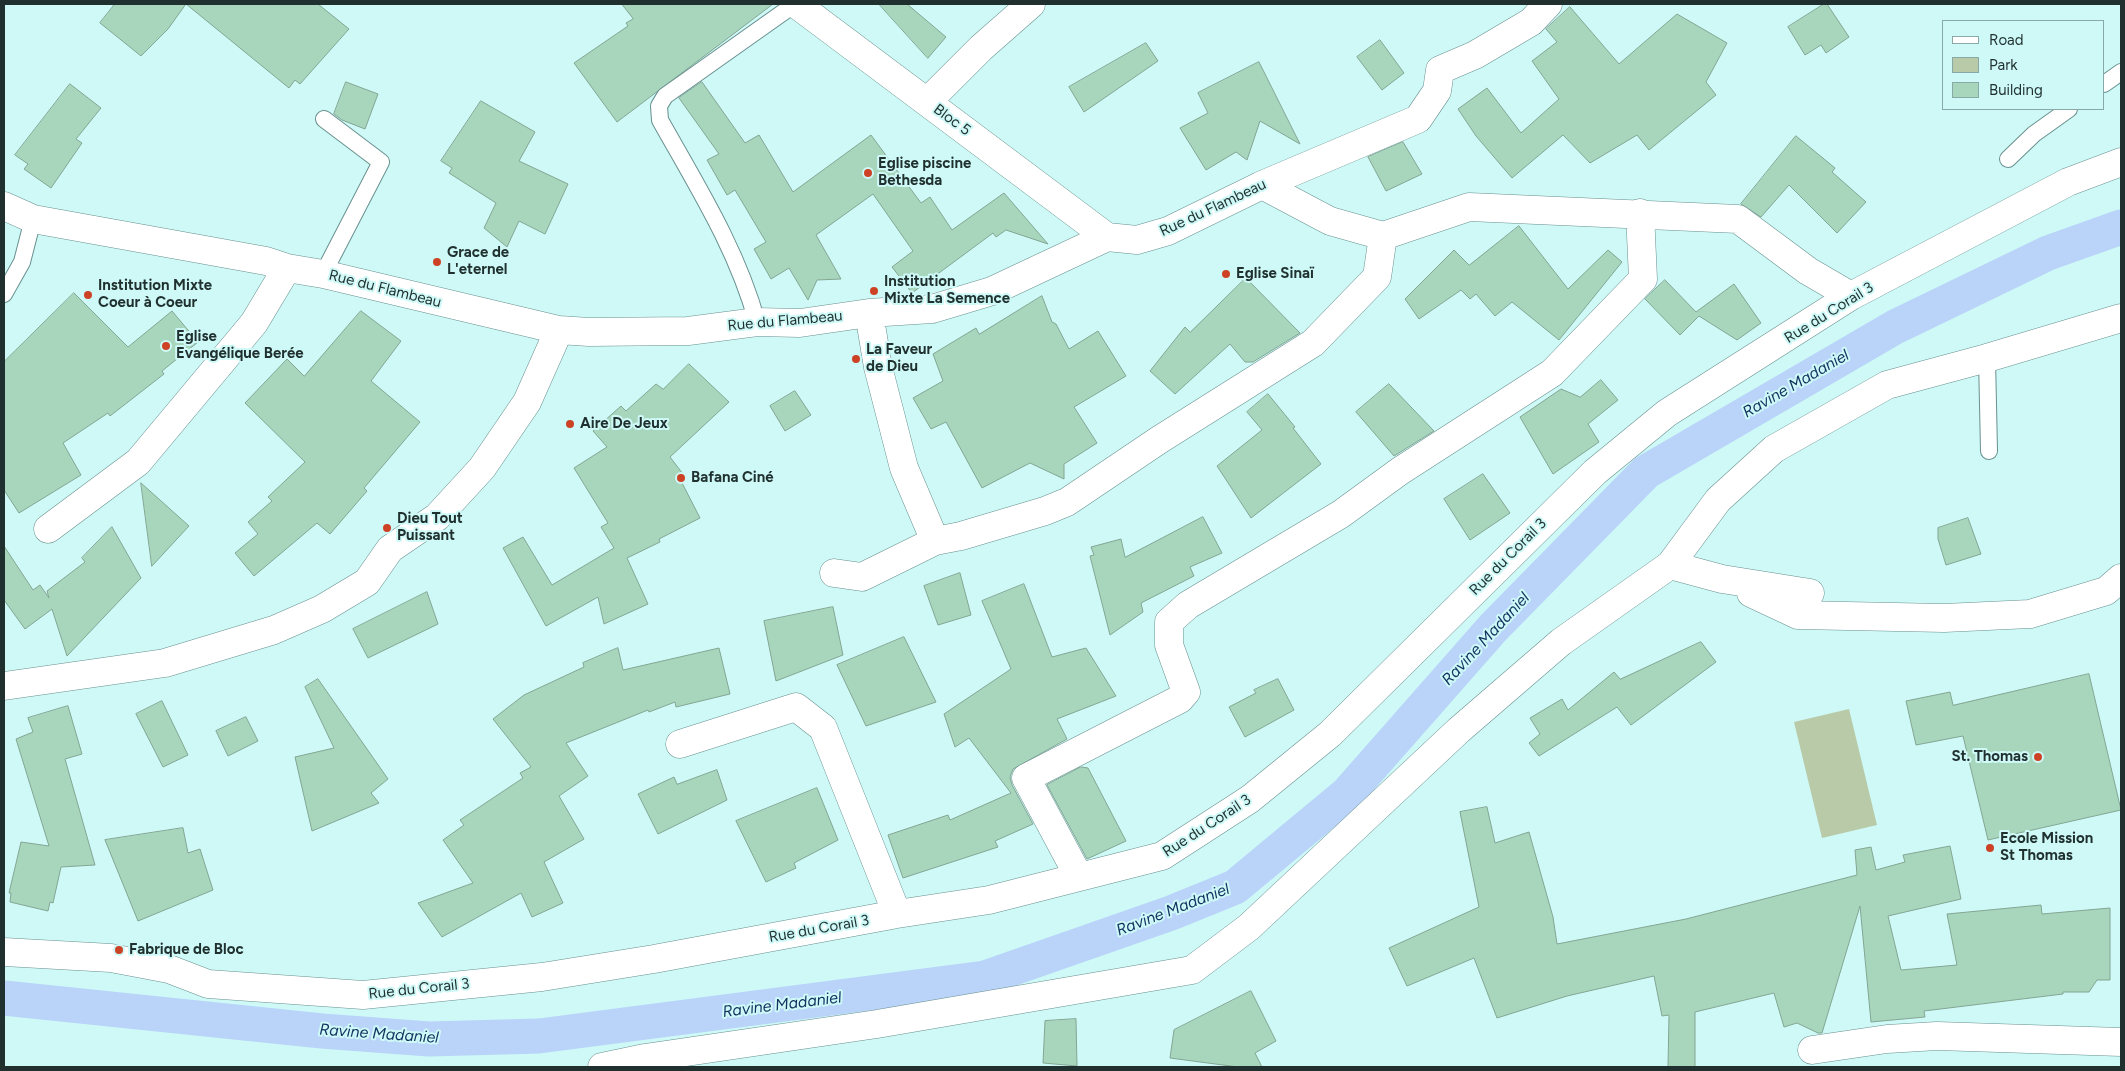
<!DOCTYPE html>
<html>
<head>
<meta charset="utf-8">
<style>
  body { margin:0 }
  #map { position:relative; width:2125px; height:1071px; overflow:hidden; background:#cef9f7; font-family:Figtree,sans-serif }
  canvas { display:block }
  .frame { position:absolute; inset:0; border:5px solid #1f302f; pointer-events:none }
  .legend { position:absolute; left:1942px; top:20px; width:162px; height:90px; box-sizing:border-box; background:#cef9f7; border:1px solid #88a9a7; margin:0; padding:6px 9px; list-style:none; font-size:15px; color:#1f302f }
  .legend li { display:flex; align-items:center; gap:10px; height:25px }
  .legend b { width:25px; border:1px solid #88a9a7 }
</style>
</head>
<body>
<div id="map">
<canvas width="2125" height="1071"></canvas>
<div class="frame"></div>
<ul class="legend">
<li><b style="height:6px;background:#fff"></b>Road</li>
<li><b style="height:14px;background:#b9caa9"></b>Park</li>
<li><b style="height:14px;background:#a7d6bd"></b>Building</li>
</ul>
</div>
<script>
const ctx = document.querySelector('canvas').getContext('2d');
ctx.lineJoin = 'round';
function paint(path, color) {
  ctx.fillStyle = color;
  ctx.fill(path, 'evenodd');
}
function stroke(path, color, width, dash) {
  ctx.strokeStyle = color;
  ctx.lineWidth = width;
  ctx.lineCap = dash ? 'butt' : 'round';
  ctx.setLineDash(dash || []);
  ctx.stroke(path);
}
function write(font, color, halo, rows, align = 'center') {
  ctx.font = font + ' Figtree,sans-serif';
  ctx.lineWidth = 4;
  ctx.setLineDash([]);
  ctx.textBaseline = 'middle';
  ctx.strokeStyle = halo;
  ctx.fillStyle = color;
  for (const [text, x, y, turn = 0] of rows) {
    ctx.save();
    ctx.translate(x, y);
    ctx.rotate((+turn || 0) * Math.PI / 180);
    ctx.textAlign = isNaN(turn) ? turn : align;
    if (halo) ctx.strokeText(text, 0, 0);
    ctx.fillText(text, 0, 0);
    ctx.restore();
  }
}
const green = new Path2D(`
  M1849 709 1877 825 1822 838 1794 722Z`);
const canal = new Path2D(`
  M4 998 322 1031 429 1039 539 1036 985 978 1171 913 1235 887 1347 794 1493 628 1646 472 1895 327 2048 253 2121 227`);
const building = new Path2D(`
  M115 4H318L349 29 300 84 295 80 289 88 186 4 168 29 141 56 100 23Z
  M622 4H773L617 122 574 63 628 26 626 23 633 19Z
  M879 4H907L946 37 928 58Z
  M1824 4H1827L1849 37 1826 53 1821 45 1805 55 1788 27Z
  M1570 7 1619 64 1677 14 1727 43 1706 82 1716 95 1649 150 1637 135 1590 163 1563 135 1512 178 1476 136 1458 109 1487 88 1521 133 1559 99 1532 61 1557 42 1546 29Z
  M1380 40 1404 73 1382 90 1357 57Z
  M1146 43 1158 61 1084 112 1069 87Z
  M1259 62 1300 144 1260 121 1247 160 1236 152 1206 170 1180 128 1208 113 1198 93Z
  M346 82 378 94 365 129 342 120 334 114Z
  M702 82 745 143 759 135 793 192 871 135 921 203 930 197 952 230 1004 193 1048 244 1006 230 996 237 993 233 912 293 892 267 913 251 873 194 816 235 841 279 817 280 808 300 789 268 771 279 754 249 766 242 735 190 727 195 707 160 719 154 679 98Z
  M70 84 101 108 76 139 82 143 51 188 24 169 28 164 15 155Z
  M481 101 535 132 519 161 568 184 545 234 519 221 507 247 484 228 496 203 449 173 452 168 441 161Z
  M1796 136 1835 168 1832 172 1866 202 1837 233 1789 185 1761 217 1741 204Z
  M1403 142 1422 174 1386 191 1368 157Z
  M1519 226 1568 289 1608 250 1622 262 1559 340 1512 302 1495 316 1476 294 1470 299 1461 290 1419 319 1405 299 1454 250 1469 265Z
  M1246 278 1300 333 1253 362H1245L1230 344 1175 394 1150 371 1185 327 1190 332Z
  M1665 280 1696 312 1734 284 1761 323 1737 340 1699 316 1680 335 1645 299Z
  M74 293 128 347 172 311 198 342 162 371 164 374 110 416 108 413 63 443 81 475 19 513 4 490V362Z
  M1042 296 1052 322 1056 324 1069 349 1098 331 1126 376 1074 407 1097 443 1064 464V479L1030 463 982 488 946 422 931 429 913 398 943 381 933 354 976 328 979 334Z
  M361 311 401 341 371 381 420 422 364 488 367 491 330 534 317 523 254 576 235 553 258 534 248 522 272 501 268 497 305 462 245 403 287 359 304 376Z
  M689 364 729 402 670 457 683 474 679 477 700 518 659 539 660 542 627 558 648 604 604 624 598 597 546 626 503 548 523 537 552 585 614 548 601 527 608 523 574 468 607 447 593 431 621 406 626 411 656 384 663 389Z
  M1601 380 1618 400 1588 424 1599 442 1553 474 1520 417 1561 389 1580 397Z
  M1389 384 1434 431 1394 456 1356 412Z
  M795 391 811 415 785 431 770 406Z
  M1268 394 1295 427 1293 428 1321 464 1251 518 1217 466 1262 430 1247 412Z
  M1483 474 1510 513 1470 540 1444 499Z
  M141 483 189 526 152 566Z
  M1203 517 1222 553 1190 567 1194 576 1141 603 1143 612 1110 635 1090 556 1094 555 1091 547 1121 539 1125 557Z
  M1968 518 1981 554 1946 565 1938 539V528Z
  M112 527 141 578 67 656 52 609 25 629 4 600V546L33 590 40 585 49 598 47 591 85 562 82 558Z
  M960 573 971 615 938 625 924 586Z
  M1024 584 1052 657 1086 648 1116 696 1057 719 1067 739 1013 769 1010 777 1012 785 1033 824 995 841 998 847 903 878 888 835 948 815 950 820 1011 793 969 738 955 747 944 714 1011 669 982 601Z
  M427 592 438 624 368 658 353 629Z
  M833 607 843 655 776 681 764 621Z
  M904 637 936 702 866 726 837 665Z
  M1701 642 1716 662 1631 725 1617 707 1539 756 1529 743 1540 734 1530 718 1562 699 1568 710 1614 672 1620 679Z
  M618 648 623 670 719 648 730 694 676 707 675 702 649 712 648 710 566 743 588 776 559 796 584 839 544 862 563 903 532 917 521 893 442 937 418 903 473 883 443 840 464 825 460 820 523 778 520 773 531 767 493 719 524 695 584 667 583 663Z
  M2089 674 2121 810 1988 840 1963 736 1916 745 1906 701 1950 692 1953 705Z
  M318 679 388 779 371 793 379 803 312 831 295 757 334 748 305 687Z
  M1278 679 1294 710 1245 737 1229 707 1256 693 1254 690Z
  M162 701 188 755 163 767 136 714Z
  M68 706 82 754 65 759 95 865 61 867 53 903 50 902 48 911 10 902 11 893H9L21 842 49 846 16 739 33 732 28 718Z
  M246 717 258 741 228 756 216 731Z
  M1081 767 1088 768 1126 841 1087 859 1047 785Z
  M717 770 727 800 658 834 638 794 674 777 677 784Z
  M817 788 838 840 794 863 796 868 766 882 736 821Z
  M1487 807 1495 843 1529 832 1553 917 1557 944 1686 919 1857 875 1855 850 1871 847 1876 870 1905 862 1903 855 1950 846 1961 899 1888 916 1901 970 1957 965 1947 914 2041 905 2042 914 2110 908V980H2097L2089 992H2063V994L1924 1011 1925 1017 1871 1022 1860 906 1822 1033H1818L1797 1023 1784 1027 1774 993 1695 1012V1067H1668L1669 1015 1662 1016 1654 976 1567 996 1497 1018 1474 958 1407 986 1389 948 1479 907 1460 812Z
  M183 828 188 853 200 849 213 890 138 921 105 840Z
  M1251 991 1276 1041 1255 1053 1262 1067H1238L1170 1058 1174 1030Z
  M1076 1019 1077 1066 1043 1063 1045 1021Z`);
const lane = new Path2D(`
  M2104 84 2121 72
  M2008 159 2034 134 2069 109
  M323 274 381 162 324 119
  M4 294 22 262 33 219
  M757 322C737 249 697 186 660 120L659 106 665 96 795 4
  M1987 358 1989 451`);
const street = new Path2D(`
  M796 4 1107 237
  M927 102 981 48 1031 4
  M1262 185 1330 221 1383 236 1469 207 1738 219 1808 271 1851 296
  M4 206 33 219 266 261 287 268 323 274 559 330 589 332 688 331 757 322 800 323 869 313 932 309 992 291 1107 237 1137 240 1168 231 1262 185 1418 119 1437 91 1440 70 1475 55 1531 22 1548 4
  M869 313 878 367 904 468 935 541 961 536 1045 511 1067 502 1159 440 1313 343 1377 277 1383 236
  M48 529 138 462 254 323 287 268
  M1670 565 1718 500 1774 449 1887 385 1987 358 2121 318
  M834 573 862 577 935 541
  M1751 593 1798 615 1944 618 2030 614 2106 591 2121 578
  M4 686 165 663 274 630 322 609 367 582 390 549 437 517 482 468 527 402 559 330
  M680 744 796 707 823 728 897 914
  M1079 877 1026 778 1180 699 1186 692 1169 645V622L1188 605 1341 514 1400 471 1552 373 1643 279 1640 213
  M4 952 111 958 169 969 208 984 363 995 542 977 654 959 897 914 989 900 1162 856 1250 799 1330 734 1595 472 1667 413 1851 296 2068 182 2121 162
  M1812 1050 1887 1039 1937 1036 2121 1042
  M602 1067 645 1058 877 1024 1192 970 1249 927 1459 730 1561 642 1670 565 1722 579 1810 593`);
const markers = [
  [868,173,5,"#cd4225"],
  [437,262,5,"#cd4225"],
  [1226,274,5,"#cd4225"],
  [874,291,5,"#cd4225"],
  [88,295,5,"#cd4225"],
  [166,346,5,"#cd4225"],
  [856,359,5,"#cd4225"],
  [570,424,5,"#cd4225"],
  [681,478,5,"#cd4225"],
  [387,528,5,"#cd4225"],
  [2038,757,5,"#cd4225"],
  [1990,848,5,"#cd4225"],
  [119,950,5,"#cd4225"]
];
const streetNames = [
  ["Bloc 5",952,120,36],
  ["Rue du Flambeau",1213,208,-25],
  ["Rue du Flambeau",385,289,14],
  ["Rue du Corail 3",1829,313,-32],
  ["Rue du Flambeau",785,321,-5],
  ["Rue du Corail 3",1508,557,-45],
  ["Rue du Corail 3",1207,826,-33],
  ["Rue du Corail 3",819,929,-10],
  ["Rue du Corail 3",419,989,-6]
];
const poiNames = [
  ["Eglise piscine",878,164],
  ["Bethesda",878,181],
  ["Grace de",447,253],
  ["L'eternel",447,270],
  ["Eglise Sinaï",1236,274],
  ["Institution",884,282],
  ["Mixte La Semence",884,299],
  ["Institution Mixte",98,286],
  ["Coeur à Coeur",98,303],
  ["Eglise",176,337],
  ["Evangélique Berée",176,354],
  ["La Faveur",866,350],
  ["de Dieu",866,367],
  ["Aire De Jeux",580,424],
  ["Bafana Ciné",691,478],
  ["Dieu Tout",397,519],
  ["Puissant",397,536],
  ["St. Thomas",2028,757,"right"],
  ["Ecole Mission",2000,839],
  ["St Thomas",2000,856],
  ["Fabrique de Bloc",129,950]
];
const waterNames = [
  ["Ravine Madaniel",1796,384,-30],
  ["Ravine Madaniel",1486,639,-47],
  ["Ravine Madaniel",1173,910,-21],
  ["Ravine Madaniel",782,1005,-7],
  ["Ravine Madaniel",379,1034,4]
];
paint(green, '#b9caa9');
stroke(canal, '#b9d3f9', 35);
paint(building, '#a7d6bd');
stroke(building, '#84a593', 1);
stroke(lane, '#68908f', 18);
stroke(street, '#68908f', 29);
stroke(lane, '#fff', 16);
stroke(street, '#fff', 28);
for (const [x, y, r, color] of markers) {
  const dot = new Path2D();
  dot.arc(x, y, r, 0, 2 * Math.PI);
  ctx.fillStyle = color;
  ctx.fill(dot);
  stroke(dot, '#cef9f7', 2);
}
write('15px', '#1f302f', '#cef9f7', streetNames);
write('bold 15px', '#1f302f', '#cef9f7', poiNames, 'left');
write('italic 16px', '#11325f', '#cef9f7', waterNames);
</script>
</body>
</html>
